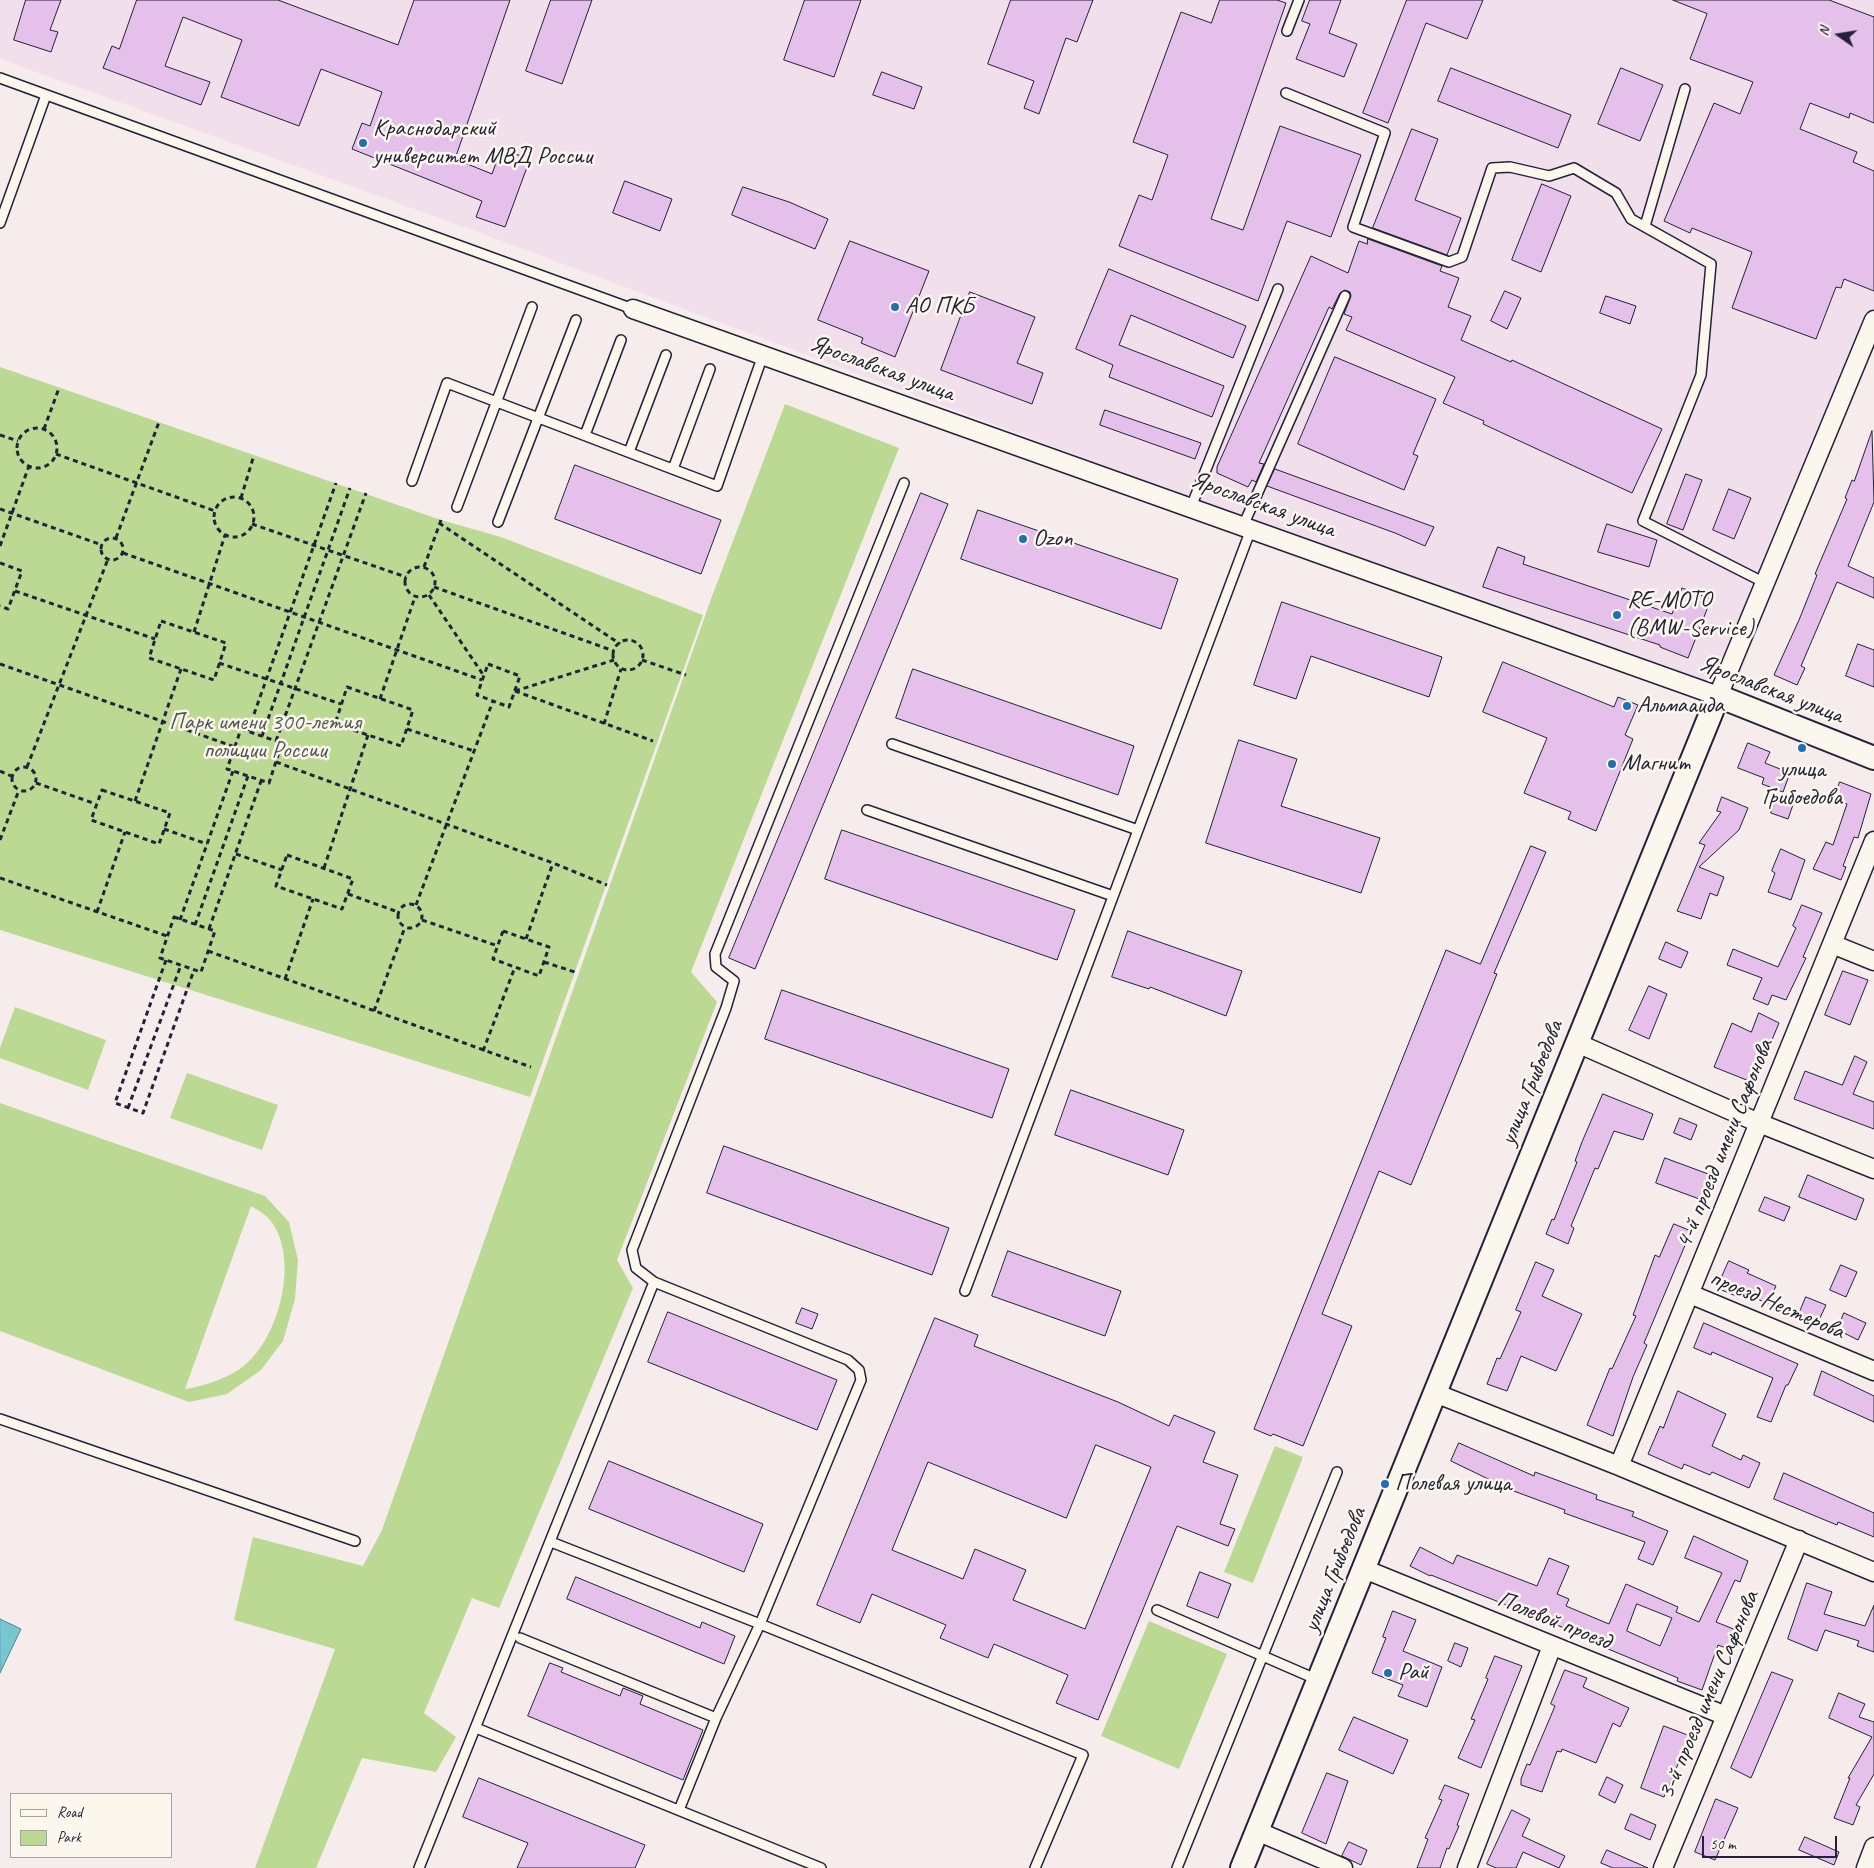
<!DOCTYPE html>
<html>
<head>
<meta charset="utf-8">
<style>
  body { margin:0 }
  #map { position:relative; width:1874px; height:1868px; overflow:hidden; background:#f7ecec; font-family:Caveat,sans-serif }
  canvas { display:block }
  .legend { position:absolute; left:10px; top:1793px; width:162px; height:65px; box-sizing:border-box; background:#fbf7ec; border:1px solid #a4a2a5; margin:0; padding:6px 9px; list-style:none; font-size:15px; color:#22223b }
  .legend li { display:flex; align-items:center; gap:10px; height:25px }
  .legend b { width:25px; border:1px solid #a4a2a5 }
  .north { position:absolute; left:1814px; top:10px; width:50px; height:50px; -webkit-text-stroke:4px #fbf7ec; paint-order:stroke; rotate:283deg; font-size:14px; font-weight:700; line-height:20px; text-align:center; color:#22223b }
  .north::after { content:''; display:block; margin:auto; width:18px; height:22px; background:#22223b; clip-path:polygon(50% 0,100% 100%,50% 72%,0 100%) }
  .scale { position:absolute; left:1702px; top:1836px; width:135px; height:22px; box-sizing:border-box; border:2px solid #22223b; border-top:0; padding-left:6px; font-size:15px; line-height:18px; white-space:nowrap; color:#22223b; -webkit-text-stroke:4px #fbf7ec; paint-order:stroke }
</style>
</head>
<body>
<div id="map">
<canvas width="1874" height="1868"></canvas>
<ul class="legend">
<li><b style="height:6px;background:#fbf7ec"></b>Road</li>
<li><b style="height:14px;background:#bbd992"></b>Park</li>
</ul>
<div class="north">N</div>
<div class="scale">50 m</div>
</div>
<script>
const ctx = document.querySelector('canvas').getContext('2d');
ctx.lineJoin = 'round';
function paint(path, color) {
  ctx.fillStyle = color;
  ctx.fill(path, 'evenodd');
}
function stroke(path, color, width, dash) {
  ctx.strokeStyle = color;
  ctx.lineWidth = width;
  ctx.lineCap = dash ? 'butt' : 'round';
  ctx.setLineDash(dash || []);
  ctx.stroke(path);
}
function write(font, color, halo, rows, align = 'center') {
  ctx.font = font + ' Caveat,sans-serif';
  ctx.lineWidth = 5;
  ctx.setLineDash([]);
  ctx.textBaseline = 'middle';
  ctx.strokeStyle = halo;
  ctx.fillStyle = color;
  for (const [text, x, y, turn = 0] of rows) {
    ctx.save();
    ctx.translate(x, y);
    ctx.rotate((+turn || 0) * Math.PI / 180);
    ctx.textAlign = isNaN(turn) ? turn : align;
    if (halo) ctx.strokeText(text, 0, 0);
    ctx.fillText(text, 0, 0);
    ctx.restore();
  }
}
const built = new Path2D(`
  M0 0H1874V340L1730 699 464 227 0 59Z`);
const green = new Path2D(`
  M0 367 441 520 501 537 703 615 530 1097 0 930Z
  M785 404 899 448 691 972 717 1002 617 1260 633 1288 499 1608 472 1598 424 1713 456 1737 436 1772 362 1758 316 1868H255L335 1649 234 1620 253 1537 363 1566 382 1530 711 599Z
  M15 1007 106 1040 88 1090 0 1058V1048Z
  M187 1073 278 1105 262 1150 170 1118Z
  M0 1103 265 1196 289 1222 298 1260 295 1299 283 1341 261 1370 227 1394 189 1402 0 1331ZM251 1206C257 1210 265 1214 270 1220 300 1257 280 1336 245 1365 229 1378 205 1386 185 1389Z
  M1275 1446 1303 1457 1253 1583 1224 1572Z
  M1149 1621 1227 1654 1179 1769 1101 1736Z`);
const water = new Path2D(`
  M0 1619 21 1629 0 1673Z`);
const building = new Path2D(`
  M26 0H61L50 30 58 32 51 52 14 40Z
  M137 0H278L398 45 414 0H510L455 159 492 174 501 149 530 159 505 227 476 217 482 201 352 149 362 123 370 126 382 92 321 69 299 126 221 97 242 40 183 17 165 66 210 82 201 105 103 68 112 46 119 49Z
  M551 0H592L562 84 526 71Z
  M805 0H861L834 77 784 60Z
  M1011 0H1093L1077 42 1066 38 1039 114 1024 108 1034 81 988 64Z
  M1220 0H1277L1286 3 1211 219 1243 230 1280 126 1361 155 1331 237 1287 221 1258 301 1119 246 1139 195 1152 200 1168 155 1133 142 1181 12 1211 23Z
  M1310 0H1341L1329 33 1357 44 1344 77 1296 59 1310 24 1302 21Z
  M1407 0H1483L1467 39 1426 23 1388 123 1363 113Z
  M1673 0H1829L1874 17V123L1850 113 1849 118 1810 103 1800 129 1857 152 1853 162 1874 171V291L1844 279 1841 288 1836 287 1816 339 1732 308 1752 252 1692 228 1690 233 1664 221 1714 103 1740 114 1753 82 1690 59 1707 14Z
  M1451 68 1571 115 1558 148 1438 101Z
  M1621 68 1663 85 1640 141 1598 124Z
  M882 72 922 87 914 109 873 95Z
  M1412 129 1438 139 1415 200 1461 218 1447 255 1373 228Z
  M625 181 672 199 660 231 613 213Z
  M1542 184 1571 196 1541 272 1512 260Z
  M743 187 789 202 828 219 815 249 732 215Z
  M1368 239 1442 266 1440 271 1459 278 1448 307 1471 316 1461 340 1511 362 1512 360 1662 429 1632 493 1483 424 1484 421 1443 403 1455 377 1346 330 1352 317 1344 314 1351 296 1350 292 1345 290 1340 293 1332 309 1329 307 1259 463 1264 464 1256 482 1252 480 1248 487 1217 473V467L1311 256 1348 273 1359 241 1367 244Z
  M850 241 929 271 895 357 861 343 863 338 818 320Z
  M1109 269 1246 326 1233 358 1131 315 1119 345 1224 386 1212 417 1109 377 1113 365 1076 349Z
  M1505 291 1521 298 1507 329 1491 321Z
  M970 292 1035 317 1017 363 1043 373 1032 404 941 370Z
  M1606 296 1636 306 1630 324 1600 313Z
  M1335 357 1436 399 1413 454 1418 456 1404 490 1298 444Z
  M1105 410 1201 443 1195 459 1100 425Z
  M1872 431 1874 502 1848 566 1874 578V598L1837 582 1801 666 1805 668 1797 685 1774 675 1799 620 1817 575 1815 574 1847 499 1845 498 1852 480 1854 481Z
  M575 465 721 520 701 574 555 519Z
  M1275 469 1434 527 1425 546 1395 533 1267 486Z
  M1686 474 1702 480 1683 530 1667 524Z
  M1729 489 1751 498 1734 539 1713 530Z
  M921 493 948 504 755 969 729 958Z
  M978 510 1178 579 1161 629 961 559Z
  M1607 524 1657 540 1649 567 1598 552Z
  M1498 547 1525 557 1523 564 1672 614 1682 588 1711 599 1688 658 1660 647V645L1483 587Z
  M1282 602 1442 657 1429 697 1311 656 1296 699 1254 685Z
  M1858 644 1874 650V687L1846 676Z
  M1503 662 1614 707 1618 697 1638 705 1625 735 1633 739 1596 831 1568 819 1571 812 1524 793 1547 738 1483 712Z
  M913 669 1134 746 1118 795 896 718Z
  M1239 740 1297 759 1281 806 1380 838 1361 893 1206 843Z
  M1748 743 1770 752 1765 763 1790 773 1783 792 1762 784 1764 778 1738 768Z
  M1840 782 1871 794 1858 838 1854 837 1843 866 1846 867 1841 880 1813 869 1826 842 1833 845 1847 804 1834 799Z
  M1777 796 1794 802 1788 819 1771 813Z
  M1722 797 1748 808 1739 830 1699 867 1724 877 1717 896 1710 893 1701 919 1677 911 1705 845 1699 843 1721 812 1717 811Z
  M842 830 1075 910 1057 960 825 879Z
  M1531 846 1546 852 1494 973 1497 974 1411 1185 1379 1171 1322 1314 1352 1326 1303 1446 1273 1434 1271 1436 1254 1429 1446 950 1480 964Z
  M1781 849 1805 860 1791 900 1768 892 1775 873 1772 871Z
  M1802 905 1822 913 1803 957 1806 958 1786 1000 1772 995 1768 1005 1753 999 1762 978 1727 965 1733 949 1778 967 1796 928 1793 926Z
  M1128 931 1242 971 1226 1016 1150 987 1149 989 1112 977Z
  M1666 942 1688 952 1681 968 1659 959Z
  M1843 971 1868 980 1850 1025 1825 1015Z
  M1649 986 1667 994 1649 1039 1629 1030Z
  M782 990 1009 1069 992 1118 765 1039Z
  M1759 1013 1779 1023 1754 1083 1714 1067 1732 1023 1751 1032Z
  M1855 1056 1867 1062 1853 1094 1874 1102V1129L1794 1099 1805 1071 1842 1085Z
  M1071 1090 1184 1130 1168 1175 1055 1135Z
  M1603 1094 1653 1114 1643 1140 1614 1131 1598 1169 1595 1168 1571 1226 1574 1228 1568 1244 1546 1234 1552 1219 1554 1220 1577 1162 1575 1161 1582 1142Z
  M1680 1118 1697 1125 1691 1140 1674 1133Z
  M724 1146 949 1228 932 1275 707 1193Z
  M1665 1158 1711 1175 1702 1200 1656 1183Z
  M1808 1175 1864 1199 1856 1220 1799 1197Z
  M1765 1197 1790 1207 1784 1221 1759 1211Z
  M1674 1224 1691 1231 1644 1343 1647 1345 1633 1377 1613 1436 1587 1425 1610 1368 1612 1369 1636 1316 1633 1315 1655 1255 1659 1257Z
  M1008 1251 1121 1291 1105 1336 992 1296Z
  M1729 1261 1749 1270 1747 1273 1776 1286 1768 1304 1739 1290 1736 1296 1717 1288Z
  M1536 1262 1554 1270 1542 1296 1582 1314 1556 1371 1521 1356 1507 1391 1487 1384 1497 1358 1500 1359 1521 1312 1516 1310Z
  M1841 1265 1857 1272 1846 1297 1830 1290Z
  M1806 1297 1826 1305 1818 1322 1799 1314Z
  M802 1308 818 1314 812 1329 796 1323Z
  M668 1312 837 1380 817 1430 648 1362Z
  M1844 1313 1866 1323 1858 1340 1838 1330Z
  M935 1318 978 1335 974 1346 1118 1402 1169 1426 1174 1415 1215 1432 1203 1462 1238 1475 1220 1524 1235 1529 1228 1546 1177 1526 1098 1720 1056 1703 1068 1675 994 1644 988 1658 940 1638 946 1625 872 1594 860 1623 817 1605ZM1096 1445 1151 1467 1085 1629 1013 1600 1026 1570 975 1549 963 1579 892 1550 928 1462 1066 1518Z
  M1704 1323 1798 1364 1788 1385H1786L1771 1422 1757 1417 1773 1378 1712 1352 1711 1355 1694 1348Z
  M1822 1371 1874 1396V1422L1814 1395Z
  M1678 1391 1726 1414 1712 1446 1741 1460 1743 1455 1760 1463 1749 1488 1712 1472 1710 1475 1684 1464 1682 1469 1648 1454 1660 1426 1663 1428Z
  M1459 1443 1534 1476 1535 1472 1597 1495 1596 1499 1634 1512 1632 1516 1668 1531 1653 1565 1638 1559 1645 1542 1564 1513 1565 1510 1511 1490 1451 1461Z
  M609 1461 763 1524 744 1572 589 1509Z
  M1784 1473 1874 1513V1537L1838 1522 1837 1525 1774 1499Z
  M1694 1536 1748 1561 1740 1582 1735 1580 1716 1622 1741 1632 1733 1651 1718 1645 1702 1690 1677 1681 1678 1678 1601 1646 1602 1643 1431 1575 1430 1576 1410 1566 1420 1547 1453 1564 1457 1555 1537 1586 1549 1558 1569 1566 1557 1594 1569 1599 1566 1606 1609 1624 1626 1584 1678 1607 1676 1612 1699 1622 1722 1573 1685 1558ZM1637 1604 1672 1618 1660 1646 1627 1631Z
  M1200 1572 1231 1584 1218 1618 1187 1606Z
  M576 1577 700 1628 702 1622 735 1636 724 1664 567 1599Z
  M1807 1583 1832 1592 1824 1614 1865 1626 1874 1605V1652L1857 1646 1859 1641 1825 1630 1817 1651 1788 1639Z
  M1393 1611 1416 1620 1403 1651 1442 1667 1427 1707 1398 1696 1403 1685 1372 1673 1386 1638 1383 1637Z
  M1455 1643 1468 1648 1461 1667 1448 1661Z
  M1495 1656 1522 1666 1481 1768 1458 1758 1475 1720 1471 1719 1488 1679 1486 1678Z
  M550 1663 563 1668 561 1672 620 1696 623 1688 643 1696 640 1704 703 1730 683 1780 528 1716Z
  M1565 1670 1587 1678 1583 1687 1629 1708 1620 1727 1613 1723 1596 1763 1562 1749 1561 1752 1557 1751 1542 1792 1521 1785V1779L1527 1764 1530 1765 1555 1706 1551 1704Z
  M1772 1672 1793 1680 1751 1778 1731 1768Z
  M1839 1693 1865 1704 1859 1717 1874 1722V1774L1856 1805 1860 1807 1853 1825 1834 1818 1850 1778H1848L1872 1737 1829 1718Z
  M1354 1717 1408 1740 1393 1774 1339 1750Z
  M1664 1726 1690 1736 1664 1797 1641 1788Z
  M1327 1773 1348 1781 1326 1844 1302 1833Z
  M1607 1777 1623 1785 1615 1803 1599 1795Z
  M479 1778 645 1845 635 1868H517L528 1843 463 1817Z
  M1445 1785 1469 1794 1457 1825 1459 1826 1449 1849 1447 1848 1440 1868H1417L1428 1839 1425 1838 1442 1800 1439 1799Z
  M1716 1799 1738 1808 1715 1860 1695 1852Z
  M1512 1810 1530 1819 1522 1836 1565 1856 1559 1868 1523 1852 1516 1868H1496L1487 1864Z
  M1631 1814 1656 1825 1650 1840 1625 1829Z
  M1805 1837 1839 1852 1834 1865 1799 1850Z
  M1349 1842 1367 1850 1361 1865 1342 1856Z
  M1607 1850 1648 1868H1613L1601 1863Z`);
const path = new Path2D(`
  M17 448a20 20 0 1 1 40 0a20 20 0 1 1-40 0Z
  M44 429 59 388
  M0 435 18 441
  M56 454 215 511
  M214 517a20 20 0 1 1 40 0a20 20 0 1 1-40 0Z
  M241 498 254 455
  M0 509 102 545
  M439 523 620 644
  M252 524 406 577
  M101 549a11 11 0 1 1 22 0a11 11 0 1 1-22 0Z
  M116 538 159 422
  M0 546 29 466
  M123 553 482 680
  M0 563 22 571 8 609 0 606
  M405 582a15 15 0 1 1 30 0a15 15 0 1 1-30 0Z
  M424 567 441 520
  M434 587 614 651
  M15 591 155 639
  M429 595 484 676
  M161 621 226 643 214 680 149 658Z
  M194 632 225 535
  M613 655a15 15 0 1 1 30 0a15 15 0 1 1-30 0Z
  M642 660 686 675
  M219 663 341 704
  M0 664 235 747
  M488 664 520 676 509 707 477 695Z
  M347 687 413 710 401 746 335 724Z
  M515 691 653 741
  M515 691 614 660
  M380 699 415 597
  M604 724 621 669
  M241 729 282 743 269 783 227 769Z
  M407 729 474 751
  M248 731 336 483
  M262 736 350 488
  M276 741 366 493
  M276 762 553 863 607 885
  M12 779a12 12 0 1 1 24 0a12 12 0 1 1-24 0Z
  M27 767 108 559
  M0 771 11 776
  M36 783 96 804
  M102 790 170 813 159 844 91 820Z
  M135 801 181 669
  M164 829 207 844
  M0 840 19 790
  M236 854 282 870
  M287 855 353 879 342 909 276 886Z
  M324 868 368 735
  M0 878 167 936
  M348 894 398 912
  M398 916a12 12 0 1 1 24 0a12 12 0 1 1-24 0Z
  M416 905 493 701
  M97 912 125 832
  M174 917 215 931 201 972 160 958Z
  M180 920 233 771
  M422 920 498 946
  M195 925 248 776
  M209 929 261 781
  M503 931 549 947 539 976 493 959Z
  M526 939 553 863
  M208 951 531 1067
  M166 960 115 1103 143 1113 194 970
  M544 962 578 973
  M285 979 313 899
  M374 1011 405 927
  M483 1051 515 967
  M128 1108 181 965`);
const service = new Path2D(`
  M1287 31 1299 0
  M0 78 633 309
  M1286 93 1385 133 1353 227 1449 262 1462 257 1492 168 1510 167 1549 176 1574 168 1616 193 1631 219 1711 264 1701 375 1643 521 1765 583
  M0 223 46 95
  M1645 226 1685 89
  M585 435 621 340
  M629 452 666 355
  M673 469 710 369
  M412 481 447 383 717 486 763 355
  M457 507 532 307
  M1191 507 1278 289
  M498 522 576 320
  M1243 526 1345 296
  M892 744 1138 830
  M867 810 1113 896
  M965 1291 1251 529
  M0 1419 355 1541
  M551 1542 760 1624 861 1380 859 1370 848 1360 654 1282 636 1268 632 1250 726 1008 734 981 716 967 715 954 904 483
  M1157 1610 1318 1680
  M520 1638 716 1718
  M476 1728 821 1868
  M679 1810 716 1718 760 1624 1083 1755 1035 1868
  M419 1868 654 1282
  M1177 1868 1337 1472`);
const minor = new Path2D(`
  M633 309 1718 696 1874 320
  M1832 944 1874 961
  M1577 1043 1759 1123 1874 1169
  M1690 1294 1874 1371
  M1435 1393 1619 1466 1874 1572
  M1619 1466 1874 841
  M1364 1569 1726 1716
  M1257 1831 1343 1868
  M1467 1868 1552 1646
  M1663 1868 1799 1540
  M1866 1868 1874 1847`);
const tertiary = new Path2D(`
  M1242 1868 1718 696 1874 758`);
const markers = [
  [363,143,5,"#1f6fb2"],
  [895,307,5,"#1f6fb2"],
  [1023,539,5,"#1f6fb2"],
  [1617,615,5,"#1f6fb2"],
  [1627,706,5,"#1f6fb2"],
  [1802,748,5,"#1f6fb2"],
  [1612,764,5,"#1f6fb2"],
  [1385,1484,5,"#1f6fb2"],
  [1388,1673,5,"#1f6fb2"]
];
const poiNames = [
  ["Краснодарский",373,129],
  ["университет МВД России",373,157],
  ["АО ПКБ",905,307],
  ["Ozon",1033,539],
  ["RE-MOTO",1627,601],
  ["(BMW-Service)",1627,629],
  ["Альмааида",1637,706],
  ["Магнит",1622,764],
  ["улица",1802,770,"center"],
  ["Грибоедова",1802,798,"center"],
  ["Полевая улица",1395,1484],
  ["Рай",1398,1673]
];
const streetNames = [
  ["Ярославская улица",882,369,20],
  ["Ярославская улица",1263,505,20],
  ["Ярославская улица",1771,690,21],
  ["улица Грибоедова",1532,1083,-68],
  ["4-й проезд имени Сафонова",1725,1144,-68],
  ["проезд Нестерова",1777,1305,23],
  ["улица Грибоедова",1335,1570,-68],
  ["Полевой проезд",1554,1621,22],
  ["3-й проезд имени Сафонова",1709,1695,-67]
];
const parkNames = [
  ["Парк имени 300-летия",265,723],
  ["полиции России",265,751]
];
paint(built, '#f2dfec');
paint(green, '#bbd992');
paint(water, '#76c7d0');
stroke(water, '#548594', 1);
paint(building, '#e5c0eb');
stroke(building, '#22223b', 1);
stroke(service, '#22223b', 12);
stroke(minor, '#22223b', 21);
stroke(tertiary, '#22223b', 26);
stroke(path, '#22223b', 3, [5, 4]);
stroke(service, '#fbf7ec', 9);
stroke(minor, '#fbf7ec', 18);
stroke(tertiary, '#fbf7ec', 22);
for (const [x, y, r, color] of markers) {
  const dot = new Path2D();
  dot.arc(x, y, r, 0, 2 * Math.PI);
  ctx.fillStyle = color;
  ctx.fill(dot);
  stroke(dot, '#fbf7ec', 2);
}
write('24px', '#22223b', '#fbf7ec', poiNames, 'left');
write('24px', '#22223b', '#fbf7ec', streetNames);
write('24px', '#505955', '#fbf7ec', parkNames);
</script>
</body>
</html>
